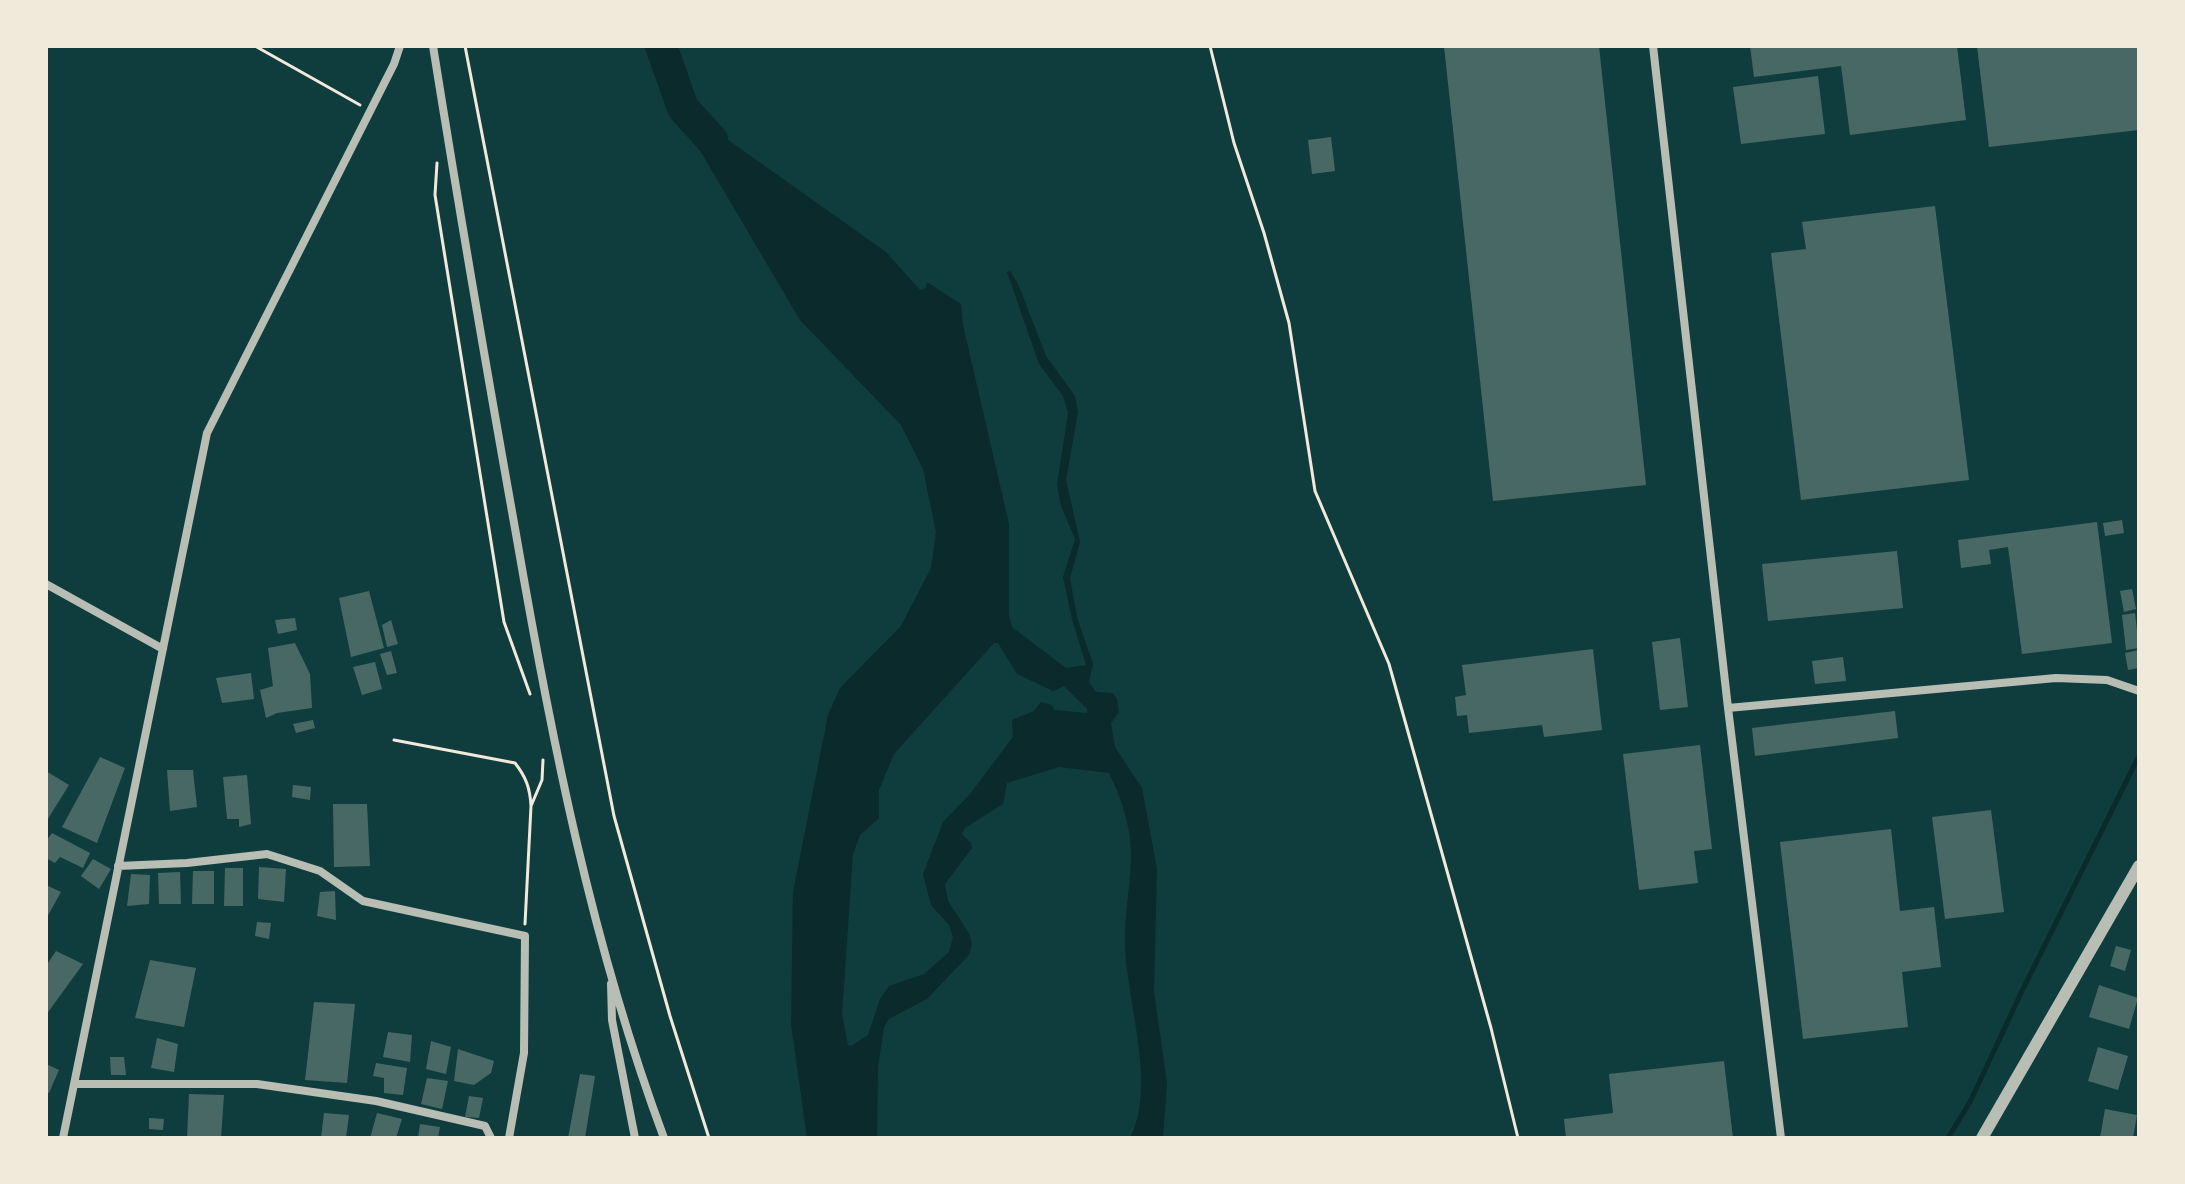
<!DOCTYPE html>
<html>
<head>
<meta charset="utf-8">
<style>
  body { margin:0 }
  #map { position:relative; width:2185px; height:1184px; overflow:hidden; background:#0f3d3e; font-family:"Roboto Condensed",sans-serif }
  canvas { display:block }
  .frame { position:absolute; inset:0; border:48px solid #f1e9da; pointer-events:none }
</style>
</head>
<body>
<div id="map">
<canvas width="2185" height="1184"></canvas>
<div class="frame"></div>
</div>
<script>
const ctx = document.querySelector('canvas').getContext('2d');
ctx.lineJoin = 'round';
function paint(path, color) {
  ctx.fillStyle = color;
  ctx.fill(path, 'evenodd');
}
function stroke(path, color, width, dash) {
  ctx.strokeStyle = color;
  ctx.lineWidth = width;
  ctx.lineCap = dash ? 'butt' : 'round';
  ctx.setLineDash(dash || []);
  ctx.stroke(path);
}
const water = new Path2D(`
  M669 98 886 252 920 290 926 288 927 282 961 304 963 325 1009 524V615L1012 627 1066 668 1086 665 1072 619 1063 577 1075 539 1061 506 1057 485 1068 413 1063 396 1039 364 1007 272 1010 271 1018 284 1046 356 1075 396 1078 412 1066 480 1080 542 1070 578 1077 617 1093 664 1089 682 1096 692 1113 693 1117 699 1119 712 1111 723 1115 747 1142 788 1157 869 1154 992 1167 1083 1163 1138H1130C1157 1087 1127 1003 1125 946 1124 917 1130 889 1131 860 1132 830 1122 799 1109 773L1059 767 1007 783 1003 804 965 828 962 834 971 843 972 848 945 884 948 901 969 933 972 944 969 955 927 999 889 1019 884 1027 878 1067 877 1138H807L791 1024 793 892 828 715 840 688 901 626 931 568 936 532 923 469 901 425 800 320ZM994 643H998L1017 674 1053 691 1064 686 1087 709V713L1054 710 1052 705 1041 702 1034 711 1012 720 1013 737 970 794 943 822 923 874 931 905 949 925 953 937 949 952 924 974 889 986 880 999 868 1035 851 1046 848 1045 842 1014 853 854 860 835 879 818V790L894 754Z`);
const stream = new Path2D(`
  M1948 1138 1970 1102 2022 991 2139 756`);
const river = new Path2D(`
  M661 46 683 108 712 140`);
const building = new Path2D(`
  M1444 46H1599L1646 485 1493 501Z
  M1750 46H1957L1966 120 1850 135 1841 66 1754 77Z
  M1977 46H2139V130L1989 147Z
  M1818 76 1825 134 1741 144 1733 87Z
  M1331 137 1335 171 1312 174 1308 140Z
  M1935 206 1969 480 1801 500 1771 253 1806 249 1802 222Z
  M2122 520 2124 533 2105 536 2103 523Z
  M2097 522 2112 643 2022 654 2008 547 1989 550 1991 564 1961 568 1958 540Z
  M1897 551 1903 608 1768 621 1762 564Z
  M2132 589 2136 609 2124 612 2120 591Z
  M369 591 384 648 351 657 339 598Z
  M2135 613 2139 648 2126 650 2122 615Z
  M295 618 297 630 278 634 275 620Z
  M391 620 398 644 387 647 382 625Z
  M1680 638 1688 707 1660 710 1652 642Z
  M295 643 310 674 312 708 277 713 266 718 260 690 273 686 268 648Z
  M1593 649 1602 730 1544 737 1542 725 1469 733 1467 715 1457 716 1455 697 1466 695 1462 665Z
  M2139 650V668L2128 670 2125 653Z
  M391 651 397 673 387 675 380 654Z
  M1843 657 1846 681 1815 684 1812 661Z
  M375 662 382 689 362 695 353 667Z
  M251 673 254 699 222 703 216 678Z
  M1895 711 1898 738 1755 756 1752 728Z
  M313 720 315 728 296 733 293 724Z
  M1700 745 1712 849 1694 851 1698 883 1639 890 1623 754Z
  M100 757 125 768 97 843 62 827Z
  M167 770H193L197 807 170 811Z
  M46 771 69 785 46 822Z
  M247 775 251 824 239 827V819H227L223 777Z
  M293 785 311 787 310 800 292 797Z
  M333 804H367L370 866 334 867Z
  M1991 810 2004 912 1945 919 1932 817Z
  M1891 829 1900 911 1934 907 1941 967 1902 972 1908 1027 1803 1039 1780 842Z
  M52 833 90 853 83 868 60 857 55 863 46 858V841Z
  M93 859 111 869 99 889 81 876Z
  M259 867 286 869 284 902 258 899Z
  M225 868H243V906H224Z
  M193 871H214V904H192Z
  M180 872 181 904H159L158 873Z
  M131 874 150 875 149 904 127 906Z
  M46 885 61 892 46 919Z
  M335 891 336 920 317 916 320 892Z
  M257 922 271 923 269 939 255 936Z
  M2116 946 2131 950 2125 971 2110 966Z
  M56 951 83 964 46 1015V966Z
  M150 960 196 968 184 1027 135 1018Z
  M2099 985 2138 998 2129 1029 2089 1017Z
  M314 1002 355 1004 347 1083 305 1080Z
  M388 1032 412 1035 410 1062 383 1057Z
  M157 1038 178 1044 174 1072 151 1068Z
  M431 1041 451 1047 446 1074 426 1069Z
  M2098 1047 2128 1056 2118 1090 2088 1081Z
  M458 1049 494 1061 491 1073 474 1085 454 1081Z
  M110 1057H124L126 1075H111Z
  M1724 1061 1733 1138H1566L1564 1119 1613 1113 1609 1074Z
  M376 1063 407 1068 403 1095 384 1093V1078L373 1076Z
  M46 1064 59 1070 49 1093 46 1092Z
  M580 1074 595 1076 585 1138H568Z
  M427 1078 448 1081 442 1109 421 1104Z
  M189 1094 224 1095 221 1138H187Z
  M469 1096 483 1098 479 1118 465 1117Z
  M2105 1109 2137 1115 2133 1138H2100Z
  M324 1113 349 1115 346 1138H321Z
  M377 1113 402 1119 396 1138H370Z
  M149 1118 164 1119 163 1130 149 1129Z
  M420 1124 440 1127 438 1138H418Z`);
const path = new Path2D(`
  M255 46 360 105
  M465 46 614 816 670 1016 709 1138
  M1210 46 1234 143 1264 233 1289 323 1315 491 1389 664 1491 1028 1518 1138
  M437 163 435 195 504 622 530 694
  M394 740 515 763C526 777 530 788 531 806L525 924
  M531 806 542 780 543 760`);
const minor = new Path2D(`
  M433 46C459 209 487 372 516 534 551 737 592 945 664 1138
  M1653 46 1728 708 1781 1138
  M46 584 163 649
  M1728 708 2056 678 2107 680 2139 691
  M118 866 187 863 267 854 320 871 363 901 525 936 524 1053 509 1138
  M611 984 612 1020 635 1138
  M76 1084H257L376 1101 485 1126 491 1138
  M63 1138 207 433 394 64 400 46`);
const tertiary = new Path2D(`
  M1982 1138 2139 866`);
paint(water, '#0a2a2b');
stroke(stream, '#0a2a2b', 5);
stroke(river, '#0a2a2b', 32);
paint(building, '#486865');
stroke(path, '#f1e9da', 3);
stroke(minor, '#b8beb3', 8);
stroke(tertiary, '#b8beb3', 12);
</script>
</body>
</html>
